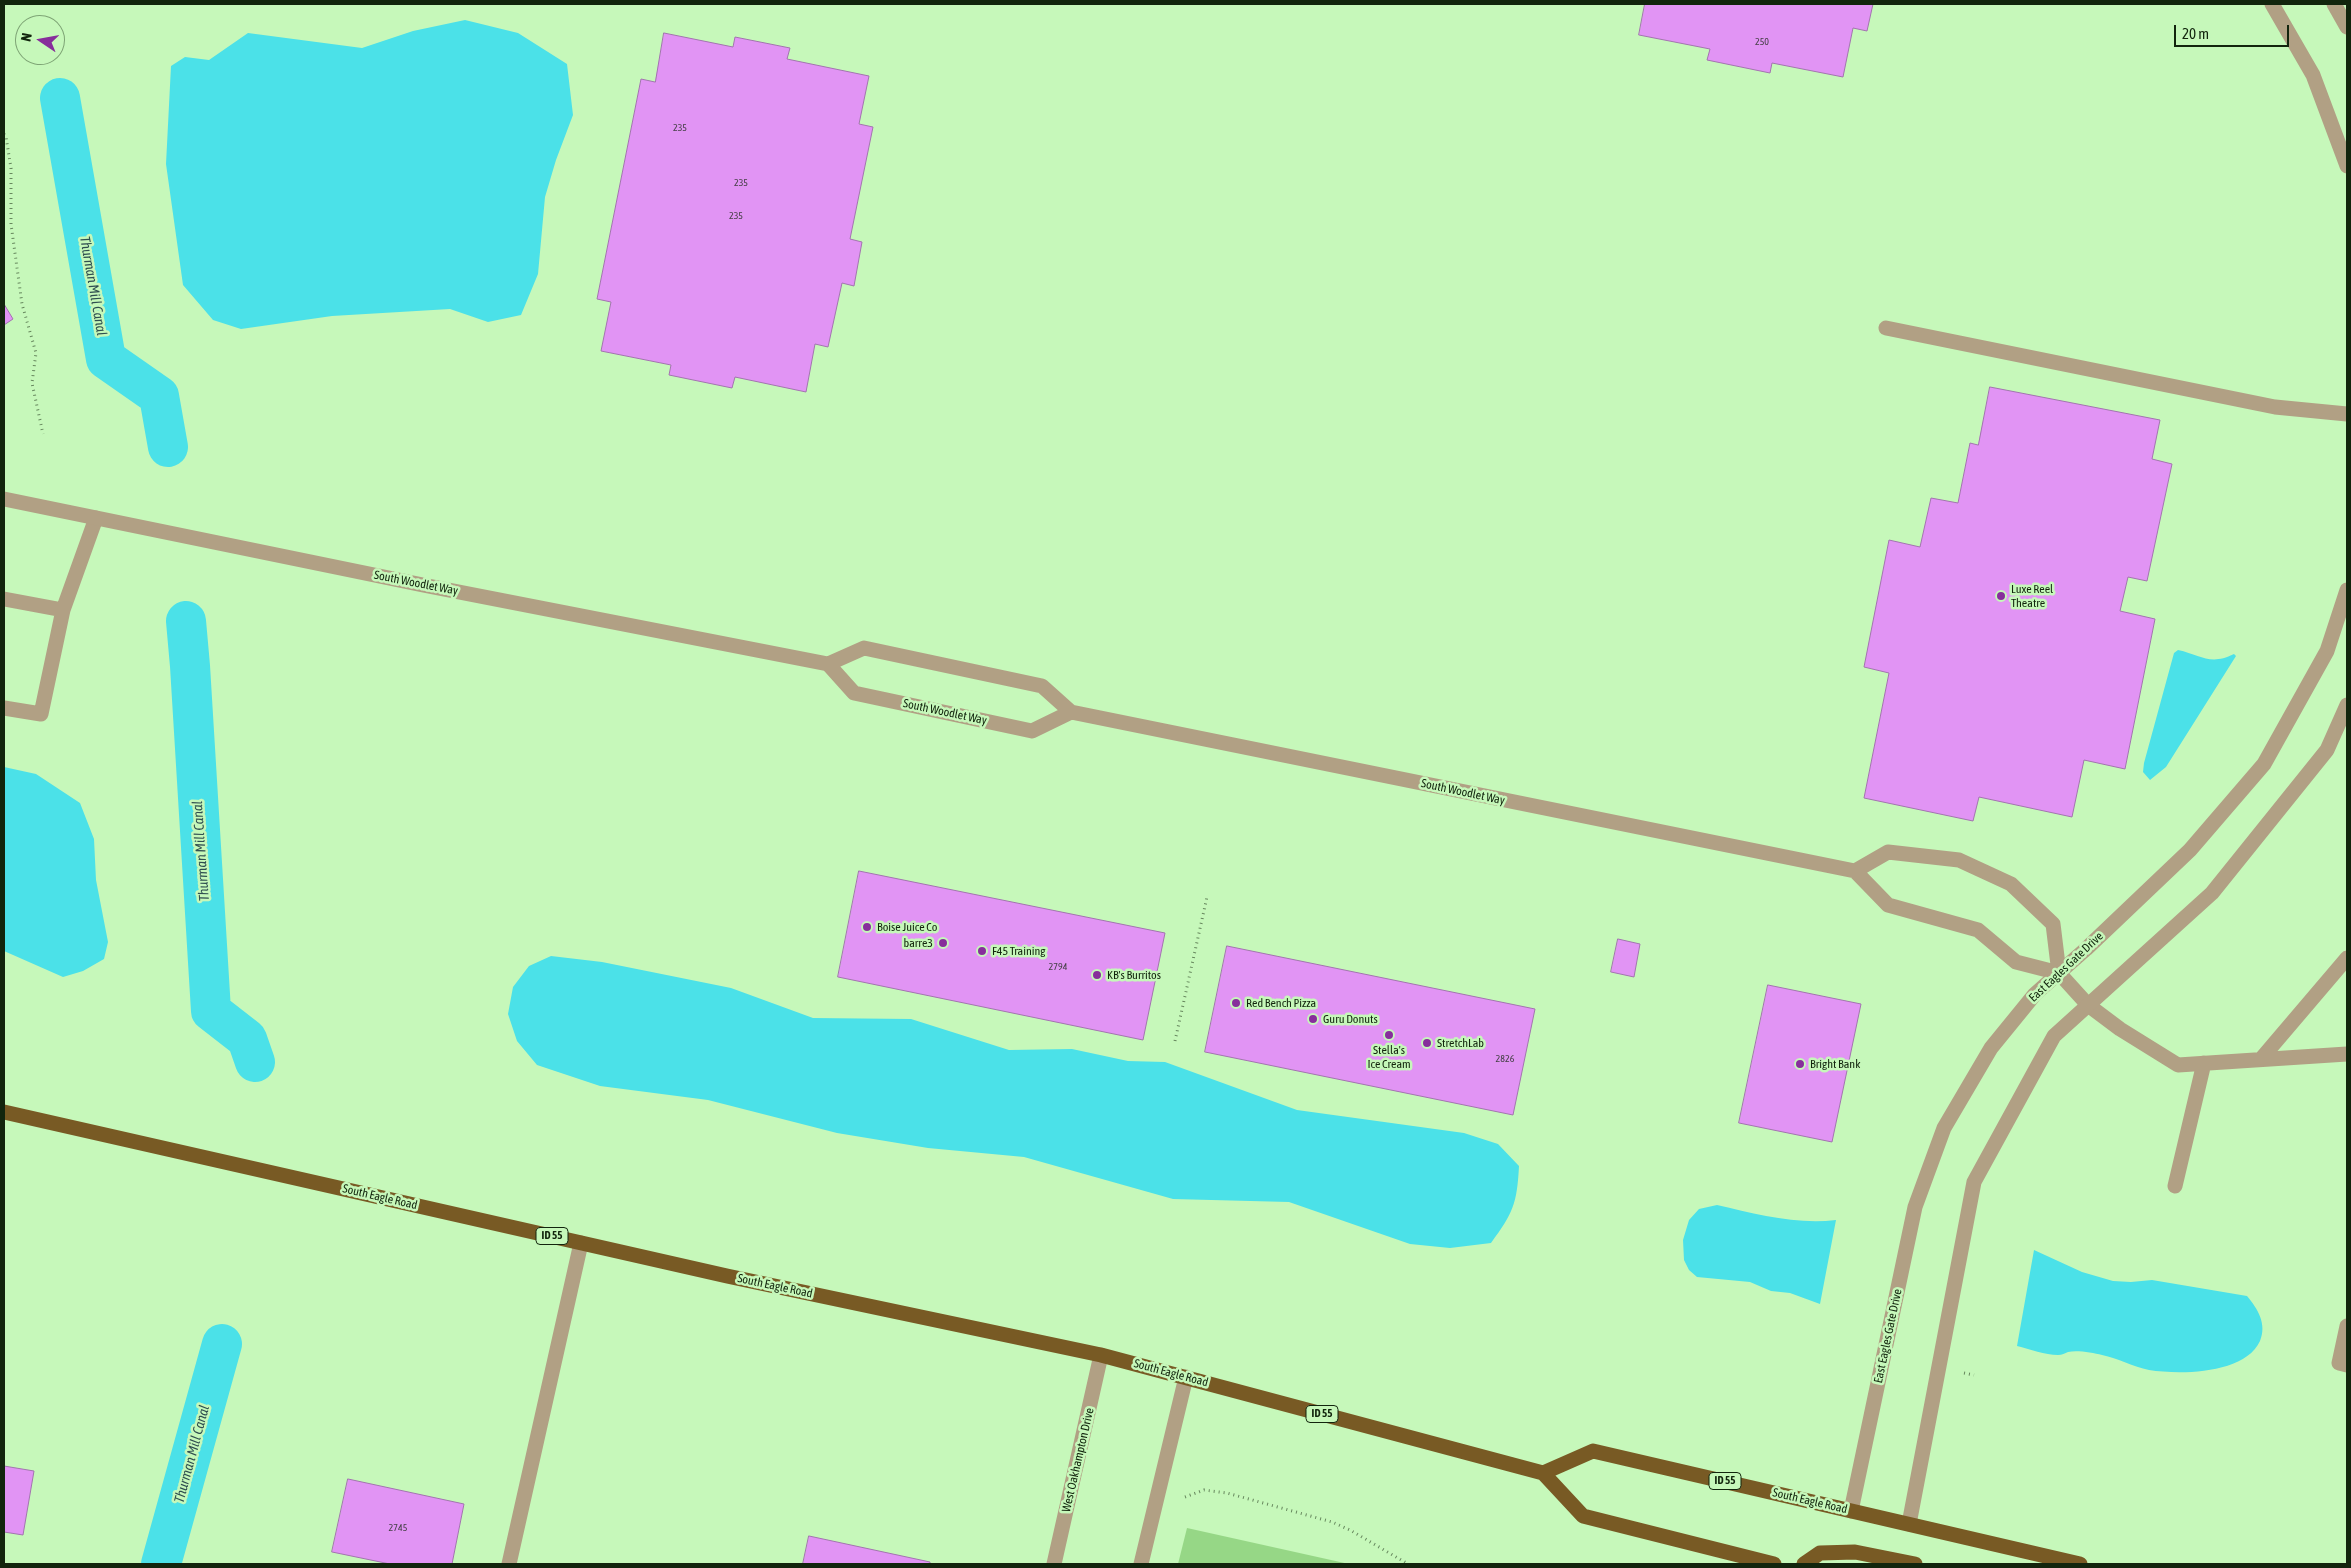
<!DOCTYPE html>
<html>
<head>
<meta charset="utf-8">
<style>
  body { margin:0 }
  #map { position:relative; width:2351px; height:1568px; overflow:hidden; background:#c6f8ba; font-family:"Asap Condensed",sans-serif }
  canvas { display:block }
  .frame { position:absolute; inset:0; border:5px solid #12250d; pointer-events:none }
  .north { position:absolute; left:15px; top:15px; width:50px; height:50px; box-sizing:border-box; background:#c6f8ba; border:1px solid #7ea475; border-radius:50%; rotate:282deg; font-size:14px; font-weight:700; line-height:20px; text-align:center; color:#12250d }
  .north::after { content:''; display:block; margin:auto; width:18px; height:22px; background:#872e9b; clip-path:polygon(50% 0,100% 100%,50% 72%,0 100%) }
  .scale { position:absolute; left:2174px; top:25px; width:115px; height:22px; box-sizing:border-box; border:2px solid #12250d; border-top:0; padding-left:6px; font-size:15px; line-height:18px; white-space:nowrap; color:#12250d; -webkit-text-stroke:4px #c6f8ba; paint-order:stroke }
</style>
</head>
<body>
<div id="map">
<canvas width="2351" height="1568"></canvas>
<div class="frame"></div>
<div class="north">N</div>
<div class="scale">20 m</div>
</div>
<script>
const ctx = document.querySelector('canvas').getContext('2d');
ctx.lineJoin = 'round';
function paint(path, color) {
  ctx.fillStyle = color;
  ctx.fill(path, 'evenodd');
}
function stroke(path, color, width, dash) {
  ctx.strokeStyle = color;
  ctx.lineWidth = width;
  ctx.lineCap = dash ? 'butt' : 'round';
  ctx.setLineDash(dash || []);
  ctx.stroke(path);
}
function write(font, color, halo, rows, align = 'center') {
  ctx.font = font + ' "Asap Condensed",sans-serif';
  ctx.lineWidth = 5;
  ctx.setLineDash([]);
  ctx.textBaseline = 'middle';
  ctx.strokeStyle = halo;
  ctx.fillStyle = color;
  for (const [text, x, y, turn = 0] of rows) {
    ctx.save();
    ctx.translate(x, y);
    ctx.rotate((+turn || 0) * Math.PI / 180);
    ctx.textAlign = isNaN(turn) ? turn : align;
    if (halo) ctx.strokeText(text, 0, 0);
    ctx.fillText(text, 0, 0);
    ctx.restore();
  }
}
const green = new Path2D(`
  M1187 1528 1349 1564H1178Z`);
const water = new Path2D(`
  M465 20 518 33 567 64 573 115 556 160 545 197 538 274 521 315 488 322 450 309 332 316 241 329 213 320 183 285 166 164 171 66 185 57 209 60 248 33 362 48 413 31Z
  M2178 650C2201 655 2210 666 2234 654L2236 656 2166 767 2150 780 2143 772 2144 763 2174 653Z
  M4 767 36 774 80 803 94 839 96 880 108 942 104 959 83 971 63 977 4 951Z
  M551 956 602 962 731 988 813 1018 911 1019 1009 1050 1072 1049 1128 1061 1165 1062 1297 1110 1464 1133 1498 1144 1519 1166C1517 1204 1513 1213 1491 1243L1450 1248 1410 1244 1289 1202 1173 1199 1024 1157 928 1148 837 1133 708 1100 600 1086 537 1065 517 1041 508 1014 513 987 529 966Z
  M1717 1205C1756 1214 1797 1225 1836 1220L1820 1304 1790 1293 1771 1291 1750 1282 1697 1277 1689 1270 1684 1260 1683 1240 1689 1220 1699 1209Z
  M2034 1250 2082 1272 2113 1281 2131 1282 2152 1280 2247 1296C2258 1309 2267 1324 2260 1341 2245 1374 2181 1375 2149 1370 2133 1367 2118 1358 2102 1355 2093 1353 2078 1350 2068 1352 2065 1353 2062 1355 2058 1355 2045 1355 2030 1349 2017 1346Z`);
const canal = new Path2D(`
  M60 98 106 359 159 396 168 447
  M186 621 190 666 211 1011 247 1039 255 1062
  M161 1564 222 1344`);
const building = new Path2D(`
  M1645 4H1873L1867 31 1853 28 1843 77 1772 63 1770 73 1707 60 1710 49 1639 35Z
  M664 33 733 47 735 37 790 48 787 59 869 76 859 124 873 127 850 239 862 242 854 286 842 283 828 347 815 344 806 392 735 377 732 388 669 375 671 365 601 351 611 302 597 299 641 79 655 82Z
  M4 304 13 319 4 325Z
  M1990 387 2160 420 2152 459 2172 464 2147 581 2128 577 2120 611 2155 619 2125 769 2084 760 2072 817 1979 797 1973 821 1864 798 1889 673 1864 667 1889 540 1920 547 1931 498 1958 503 1970 443 1978 445Z
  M859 871 1165 933 1143 1040 838 977Z
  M1618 939 1640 944 1634 977 1611 972Z
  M1227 946 1535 1009 1513 1115 1205 1052Z
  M1768 985 1861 1004 1832 1142 1739 1123Z
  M4 1466 34 1471 23 1535 4 1532Z
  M348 1479 464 1504 452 1564H390L332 1552Z
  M809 1536 930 1562V1564H803Z`);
const path = new Path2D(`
  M4 134 6 137 11 168V224L22 304 36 353 32 383 43 434
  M1175 1041 1207 897
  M1964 1373 1974 1375
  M1185 1497 1204 1490 1227 1493 1332 1522 1350 1530 1408 1564`);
const service = new Path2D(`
  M1886 328 2275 407 2347 414
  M4 599 63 610 41 714 4 708
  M63 610 96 518
  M2088 1005 2120 1029 2178 1065 2347 1054
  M2261 1059 2347 958
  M2175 1186 2204 1063
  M2347 1326 2339 1363 2347 1365
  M509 1564 581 1243`);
const minor = new Path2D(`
  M4 499 423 585 828 664 864 648 1042 686 1071 712 1855 871
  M828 664 854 693 1032 731 1071 712
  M2059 973 2053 924 2011 884 1959 860 1888 852 1855 871 1888 905 1978 930 2016 962 2059 973 2088 1005
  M1054 1564 1101 1355
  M1141 1564 1186 1377`);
const tertiary = new Path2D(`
  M2272 4 2313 75 2347 166
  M2334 4 2347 27
  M1851 1511 1915 1207 1944 1128 1991 1048 2035 994 2086 949 2190 850 2264 764 2327 651 2347 590
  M1909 1524 1974 1182 2054 1036 2212 893 2327 750 2347 705`);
const trunk = new Path2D(`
  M4 1112 727 1276 1101 1355 1543 1473 1583 1516 1774 1564
  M1543 1473 1593 1451 2080 1564
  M1804 1564 1820 1553 1855 1552 1915 1564`);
const markers = [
  [2001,596,5,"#872e9b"],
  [867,927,5,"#872e9b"],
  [943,943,5,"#872e9b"],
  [982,951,5,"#872e9b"],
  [1097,975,5,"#872e9b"],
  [1236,1003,5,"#872e9b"],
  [1313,1019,5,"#872e9b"],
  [1389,1035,5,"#872e9b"],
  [1427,1043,5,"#872e9b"],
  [1800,1064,5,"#872e9b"]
];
const numberNames = [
  ["250",1762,42],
  ["235",680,128],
  ["235",741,183],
  ["235",736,216],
  ["2794",1058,967],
  ["2826",1505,1059],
  ["2745",398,1528]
];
const shields = [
  [552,1236,32],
  [1322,1414,32],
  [1725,1481,32]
];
const shieldNames = [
  ["ID 55",552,1236],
  ["ID 55",1322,1414],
  ["ID 55",1725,1481]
];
const streetNames = [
  ["South Woodlet Way",416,583,11],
  ["South Woodlet Way",945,712,12],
  ["South Woodlet Way",1463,792,12],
  ["East Eagles Gate Drive",2066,967,-43],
  ["South Eagle Road",380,1197,13],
  ["South Eagle Road",775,1286,12],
  ["East Eagles Gate Drive",1888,1336,-78],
  ["South Eagle Road",1171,1373,15],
  ["West Oakhampton Drive",1078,1460,-77],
  ["South Eagle Road",1810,1501,13]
];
const poiNames = [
  ["Luxe Reel",2011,589],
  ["Theatre",2011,603],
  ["Boise Juice Co",877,927],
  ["barre3",933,943,"right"],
  ["F45 Training",992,951],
  ["KB's Burritos",1107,975],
  ["Red Bench Pizza",1246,1003],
  ["Guru Donuts",1323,1019],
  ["StretchLab",1437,1043],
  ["Stella's",1389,1050,"center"],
  ["Ice Cream",1389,1064,"center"],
  ["Bright Bank",1810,1064]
];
const waterNames = [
  ["Thurman Mill Canal",93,286,80],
  ["Thurman Mill Canal",201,851,-94],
  ["Thurman Mill Canal",192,1454,-75]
];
paint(green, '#96d786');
paint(water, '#4be1e8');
stroke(canal, '#4be1e8', 40);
paint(building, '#e194f4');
stroke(building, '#a275ae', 1);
stroke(path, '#67885e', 3, [1, 4]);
stroke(service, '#b1a084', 15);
stroke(minor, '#b1a084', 15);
stroke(tertiary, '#b1a084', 15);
stroke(trunk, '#785a24', 15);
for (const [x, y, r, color] of markers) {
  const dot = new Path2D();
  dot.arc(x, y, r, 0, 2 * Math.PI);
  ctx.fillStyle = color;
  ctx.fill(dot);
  stroke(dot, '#c6f8ba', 2);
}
write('10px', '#464147', null, numberNames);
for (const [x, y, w] of shields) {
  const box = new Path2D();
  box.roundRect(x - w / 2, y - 8.5, w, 17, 4);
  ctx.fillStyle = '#c6f8ba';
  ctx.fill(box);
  stroke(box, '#12250d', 1);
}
write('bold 11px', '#12250d', null, shieldNames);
write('12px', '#12250d', '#c6f8ba', streetNames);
write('12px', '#12250d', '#c6f8ba', poiNames, 'left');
write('italic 14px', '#2f4e50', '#c6f8ba', waterNames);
</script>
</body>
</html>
